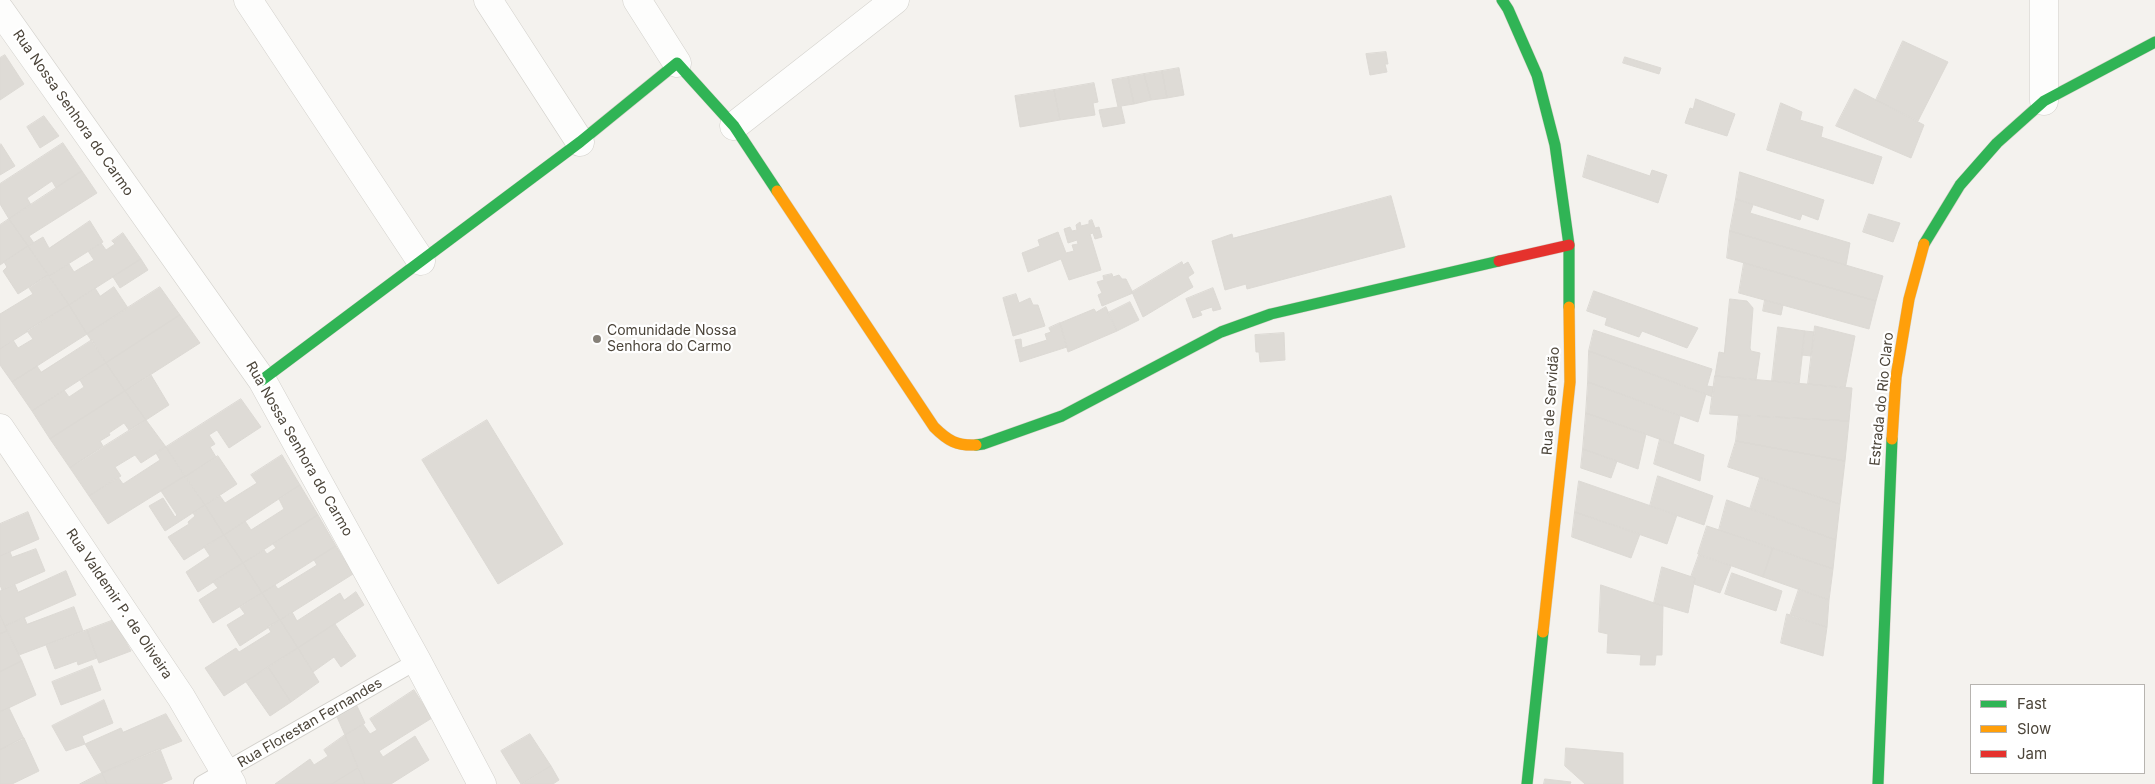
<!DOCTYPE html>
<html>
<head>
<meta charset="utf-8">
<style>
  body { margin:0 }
  #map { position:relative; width:2155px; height:784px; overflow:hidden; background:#f4f2ee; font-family:Inter,sans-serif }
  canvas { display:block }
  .legend { position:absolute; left:1970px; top:684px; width:175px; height:90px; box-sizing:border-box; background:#fff; border:1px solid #b7b4b0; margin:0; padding:6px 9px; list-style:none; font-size:15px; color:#4b4439 }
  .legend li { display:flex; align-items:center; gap:10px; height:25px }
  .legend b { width:25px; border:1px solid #b7b4b0 }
</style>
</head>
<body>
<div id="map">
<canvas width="2155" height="784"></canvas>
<ul class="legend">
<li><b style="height:6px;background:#30b455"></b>Fast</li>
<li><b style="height:6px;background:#ff9f0a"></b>Slow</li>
<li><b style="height:6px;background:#e5322d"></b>Jam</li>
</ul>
</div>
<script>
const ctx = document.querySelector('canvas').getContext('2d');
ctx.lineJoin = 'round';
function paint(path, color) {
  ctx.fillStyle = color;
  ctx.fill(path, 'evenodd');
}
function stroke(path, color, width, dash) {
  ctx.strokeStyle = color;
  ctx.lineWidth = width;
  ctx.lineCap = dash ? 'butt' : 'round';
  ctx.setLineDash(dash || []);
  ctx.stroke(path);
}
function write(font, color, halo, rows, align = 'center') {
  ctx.font = font + ' Inter,sans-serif';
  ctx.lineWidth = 4.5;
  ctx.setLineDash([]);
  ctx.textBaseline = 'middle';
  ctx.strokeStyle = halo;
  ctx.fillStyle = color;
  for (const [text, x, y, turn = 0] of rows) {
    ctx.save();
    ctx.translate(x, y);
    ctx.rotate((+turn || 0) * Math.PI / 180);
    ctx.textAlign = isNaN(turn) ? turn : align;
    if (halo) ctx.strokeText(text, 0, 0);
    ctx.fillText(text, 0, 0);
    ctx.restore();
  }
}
const building = new Path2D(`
  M1903 41 1948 62 1918 121 1876 100Z
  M1386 52 1388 64H1385L1387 72 1370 75 1366 54Z
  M5 55 24 84 0 100V58Z
  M1625 57 1661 68 1659 74 1623 63Z
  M1179 68 1184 95 1167 98 1162 71Z
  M1162 71 1167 98 1151 100 1144 74Z
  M1144 74 1151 100 1134 104 1128 77Z
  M1128 77 1134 104 1121 106 1125 123 1103 127 1099 110 1118 107 1112 80Z
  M1094 83 1098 102 1093 103 1095 115 1060 120 1054 90Z
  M1855 89 1924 125 1911 158 1836 126Z
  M1054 90 1060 120 1020 127 1015 96Z
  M1696 99 1735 114 1727 136 1685 123 1690 108 1693 109Z
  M1781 103 1802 112 1800 120 1823 127 1821 137 1882 157 1873 184 1767 150Z
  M44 116 59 136 40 148 27 127Z
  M63 143 82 171 56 188 52 181 27 198 31 205 9 219 0 204V184Z
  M1 144 15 166 0 175V145Z
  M1588 155 1650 176 1652 170 1667 175 1658 203 1583 177Z
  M82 171 97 193 29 236 34 243 28 246 9 219Z
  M1740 172 1824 200 1818 220 1802 214 1800 220 1736 199Z
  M1391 196 1405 247 1247 289 1246 284 1225 290 1212 241 1232 234 1233 238Z
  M1736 199 1753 205 1750 213 1850 243 1846 265 1730 231Z
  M1869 214 1900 223 1893 242 1863 232Z
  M9 219 28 246 0 265V225Z
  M1092 220 1095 228 1099 227 1102 237 1095 239 1093 233 1090 234 1101 270 1069 280 1061 259 1028 272 1022 253 1040 246 1038 240 1058 232 1066 253 1074 251 1072 245 1078 244 1077 240 1068 243 1064 229 1070 227 1072 231 1077 230 1076 225 1080 222 1081 226 1089 224V221Z
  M90 221 103 242 49 276 28 246 43 237 49 248Z
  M1730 231 1883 276 1876 301 1727 258Z
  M123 233 141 259 69 305 49 276 69 264 74 272 94 260 88 251 101 243 106 250 115 244 112 241Z
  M28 246 48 275 18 294 3 271 7 267 4 262Z
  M141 259 148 270 120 288 113 277Z
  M1182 262 1183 265 1188 262 1194 273 1188 277 1193 287 1143 317 1132 292Z
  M1744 263 1876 301 1869 329 1739 293Z
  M1112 274 1113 277 1119 275 1122 279H1126L1133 293 1102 306 1098 295 1102 293 1097 282 1104 280 1103 276Z
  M48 275 69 305 0 349V314L33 294 29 288Z
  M114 287 128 308 87 334 69 305 95 288 100 296Z
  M160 287 180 315 106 363 87 334Z
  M1213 288 1221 309 1213 311 1212 307 1200 311 1202 315 1193 318 1186 299Z
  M1594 291 1698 328 1687 348 1642 331 1639 337 1605 325 1607 318 1587 311Z
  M1016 294 1019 303 1030 298 1033 305H1038L1045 326 1013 336 1003 298Z
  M1730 299 1747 301 1753 308 1750 348 1751 351 1760 353 1756 380 1715 376 1719 352 1724 353Z
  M1765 300 1783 305 1781 315 1763 311Z
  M1130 302 1139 320 1117 331 1108 313Z
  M69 305 87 334 12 382 0 365V349L13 340 18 348 33 339 27 331Z
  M1106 307 1117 331 1068 352 1060 323 1094 309 1096 312Z
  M180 315 200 343 125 391 106 363Z
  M1060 323 1067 347 1020 362 1015 340 1021 339 1022 348 1047 340 1045 334 1051 332 1049 328Z
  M1815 326 1855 336 1845 388 1808 384Z
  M1778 327 1805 331 1799 384 1772 381Z
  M1594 330 1712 369 1707 386 1714 387 1713 397 1589 351Z
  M1805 331 1815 332 1811 356 1802 355Z
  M1284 333 1285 360 1260 362 1259 352H1256L1255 335Z
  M92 340 106 363 32 411 12 382 37 366 41 372Z
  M1589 351 1706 394 1698 422 1588 382Z
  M106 363 125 391 50 439 32 411 64 390 69 397 84 387 80 380Z
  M151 375 169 405 146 420 125 391Z
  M1715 376 1852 388 1849 421 1710 414Z
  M1588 382 1680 416 1673 444 1586 413Z
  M125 391 146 420 129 430 124 423 109 433 110 435 100 441 103 446 70 468 50 439Z
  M241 399 261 427 229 448 217 430 209 435 215 444 210 447 216 457 185 477 166 447Z
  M1586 413 1646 434 1638 469 1583 449Z
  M1739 415 1849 421 1845 461 1736 441Z
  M146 420 166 447 141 463 135 455 115 467 121 476 89 496 70 468Z
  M487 420 563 544 498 584 422 460Z
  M1660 439 1704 455 1700 481 1654 464Z
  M1736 441 1845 461 1840 504 1728 467Z
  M166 447 185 476 108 524 89 496 118 477 123 484 160 460 156 453Z
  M1583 449 1617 461 1611 478 1581 468Z
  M282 455 300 485 224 535 205 505 220 496 225 503 257 483 251 475Z
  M218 456 237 484 205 505 185 477Z
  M185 476 205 505 165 531 149 506 163 498 175 517 177 515 161 491Z
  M1658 476 1713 496 1704 525 1650 506Z
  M1760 478 1840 504 1836 540 1750 509Z
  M1579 481 1677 515 1667 544 1575 512Z
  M300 485 318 515 243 563 224 535 245 521 251 530 284 509 279 499Z
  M1727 500 1836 540 1833 569 1719 530Z
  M205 505 224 535 184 560 168 537 189 524 188 522 195 516 193 513Z
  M28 512 39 539 0 556V524Z
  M1575 512 1640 534 1631 558 1572 537Z
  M318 515 336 546 262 593 243 563 264 550 267 554 276 548 273 544Z
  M1707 526 1773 548 1763 577 1698 554Z
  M224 535 243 563 198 592 186 572 210 556 204 547Z
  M336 546 353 574 280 620 262 593 275 585 278 589 317 565 314 560Z
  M1773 548 1833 569 1829 600 1763 577Z
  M36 549 45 571 2 590 0 585V556L10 552 12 557Z
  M1699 555 1731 566 1720 593 1694 584 1695 578 1691 577Z
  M243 563 262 593 213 623 199 600 218 588 213 582Z
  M1662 567 1695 578 1688 613 1654 603Z
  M66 571 76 595 5 626 0 615V591L15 585 18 592Z
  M1732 573 1782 591 1776 611 1725 594Z
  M1601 585 1663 606 1662 655H1656L1655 665H1640L1641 655 1607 653 1608 634 1599 632Z
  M1799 589 1829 600 1827 627 1790 616Z
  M356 592 364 605 298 648 280 620 292 612 297 621 340 593 344 600Z
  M262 593 280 620 240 646 227 625 245 614 240 607Z
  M74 607 83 631 19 655 5 626 24 617 27 624Z
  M1787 614 1827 627 1823 656 1781 643Z
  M0 615 7 631 0 634Z
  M114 620 131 651 99 663 87 630Z
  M280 620 298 648 224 696 205 668 236 648 239 652 271 632 268 627Z
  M335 624 356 656 341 667 334 657 313 672 298 648Z
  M87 630 97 658 78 665 77 661 55 669 46 645Z
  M7 631 22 661 0 672V634Z
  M298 648 319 682 291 702 268 667Z
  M22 661 36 695 0 712V672Z
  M92 666 101 690 61 705 52 682Z
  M268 667 291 702 270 716 246 682Z
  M414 690 432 718 379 751 383 757 415 736 429 760 391 784H365L345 735 363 724 370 734 377 730 370 719Z
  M104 700 113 723 82 736 85 744 66 751 52 726Z
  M357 706 365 723 345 735 337 717Z
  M9 708 24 739 0 750V712Z
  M166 714 182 741 102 773 85 744 121 728 123 732Z
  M530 734 551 766 521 784 501 751Z
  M345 735 358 768 332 784H275L310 759 314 765 328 756 324 750Z
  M24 738 39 771 12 784H0V750Z
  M1566 748 1623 753V784H1585L1565 766Z
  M160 749 172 779 161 784H107L102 773Z
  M551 766 559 780 553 784H522Z
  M358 768 365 784H332Z
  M102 773 107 784H80Z
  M1545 779 1571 782 1570 784H1544Z`);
const lane = new Path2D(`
  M202 784 417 661`);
const street = new Path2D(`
  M248 0 421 261
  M488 0 580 142
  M637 0 677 63
  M0 10 262 380 417 661 482 784
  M2044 101V0
  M734 126 895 0
  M0 428 181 697 232 784`);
const fast = new Path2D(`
  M1502 0 1508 9 1537 75 1555 145 1569 245V307
  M1924 244 1960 185 1997 143 2044 101 2155 42
  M262 380 580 142 677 63 734 126 777 191
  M976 445 983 444 1062 416 1221 332 1271 314 1499 261
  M1527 784 1543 632
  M1878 784 1892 439`);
const slow = new Path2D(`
  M777 191 934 427C948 441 957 446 976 445
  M1892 439 1896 377 1909 299 1924 244
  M1543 632 1570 382 1569 307`);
const jam = new Path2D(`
  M1499 261 1569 245`);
const markers = [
  [597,339,5,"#868178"]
];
const streetNames = [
  ["Rua Nossa Senhora do Carmo",73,113,55],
  ["Estrada do Rio Claro",1882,399,-84],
  ["Rua de Servidão",1551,401,-86],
  ["Rua Nossa Senhora do Carmo",299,449,60],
  ["Rua Valdemir P. de Oliveira",119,604,56],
  ["Rua Florestan Fernandes",310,723,-30]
];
const poiNames = [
  ["Comunidade Nossa",607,331],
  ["Senhora do Carmo",607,347]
];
paint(building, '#dedbd6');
stroke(building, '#dcd9d4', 1);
stroke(lane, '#d2d0cb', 18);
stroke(street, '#d2d0cb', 29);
stroke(fast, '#d3cfc5', 12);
stroke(slow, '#d3cfc5', 12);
stroke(jam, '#d3cfc5', 12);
stroke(lane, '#fdfdfc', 16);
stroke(street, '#fdfdfc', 28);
stroke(fast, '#30b455', 11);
stroke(slow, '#ff9f0a', 11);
stroke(jam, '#e5322d', 11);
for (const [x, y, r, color] of markers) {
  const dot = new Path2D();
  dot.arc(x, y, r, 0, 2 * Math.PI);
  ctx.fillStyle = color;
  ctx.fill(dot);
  stroke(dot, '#fff', 2);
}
write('14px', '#4b4439', '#fff', streetNames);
write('14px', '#4b4439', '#fff', poiNames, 'left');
</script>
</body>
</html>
